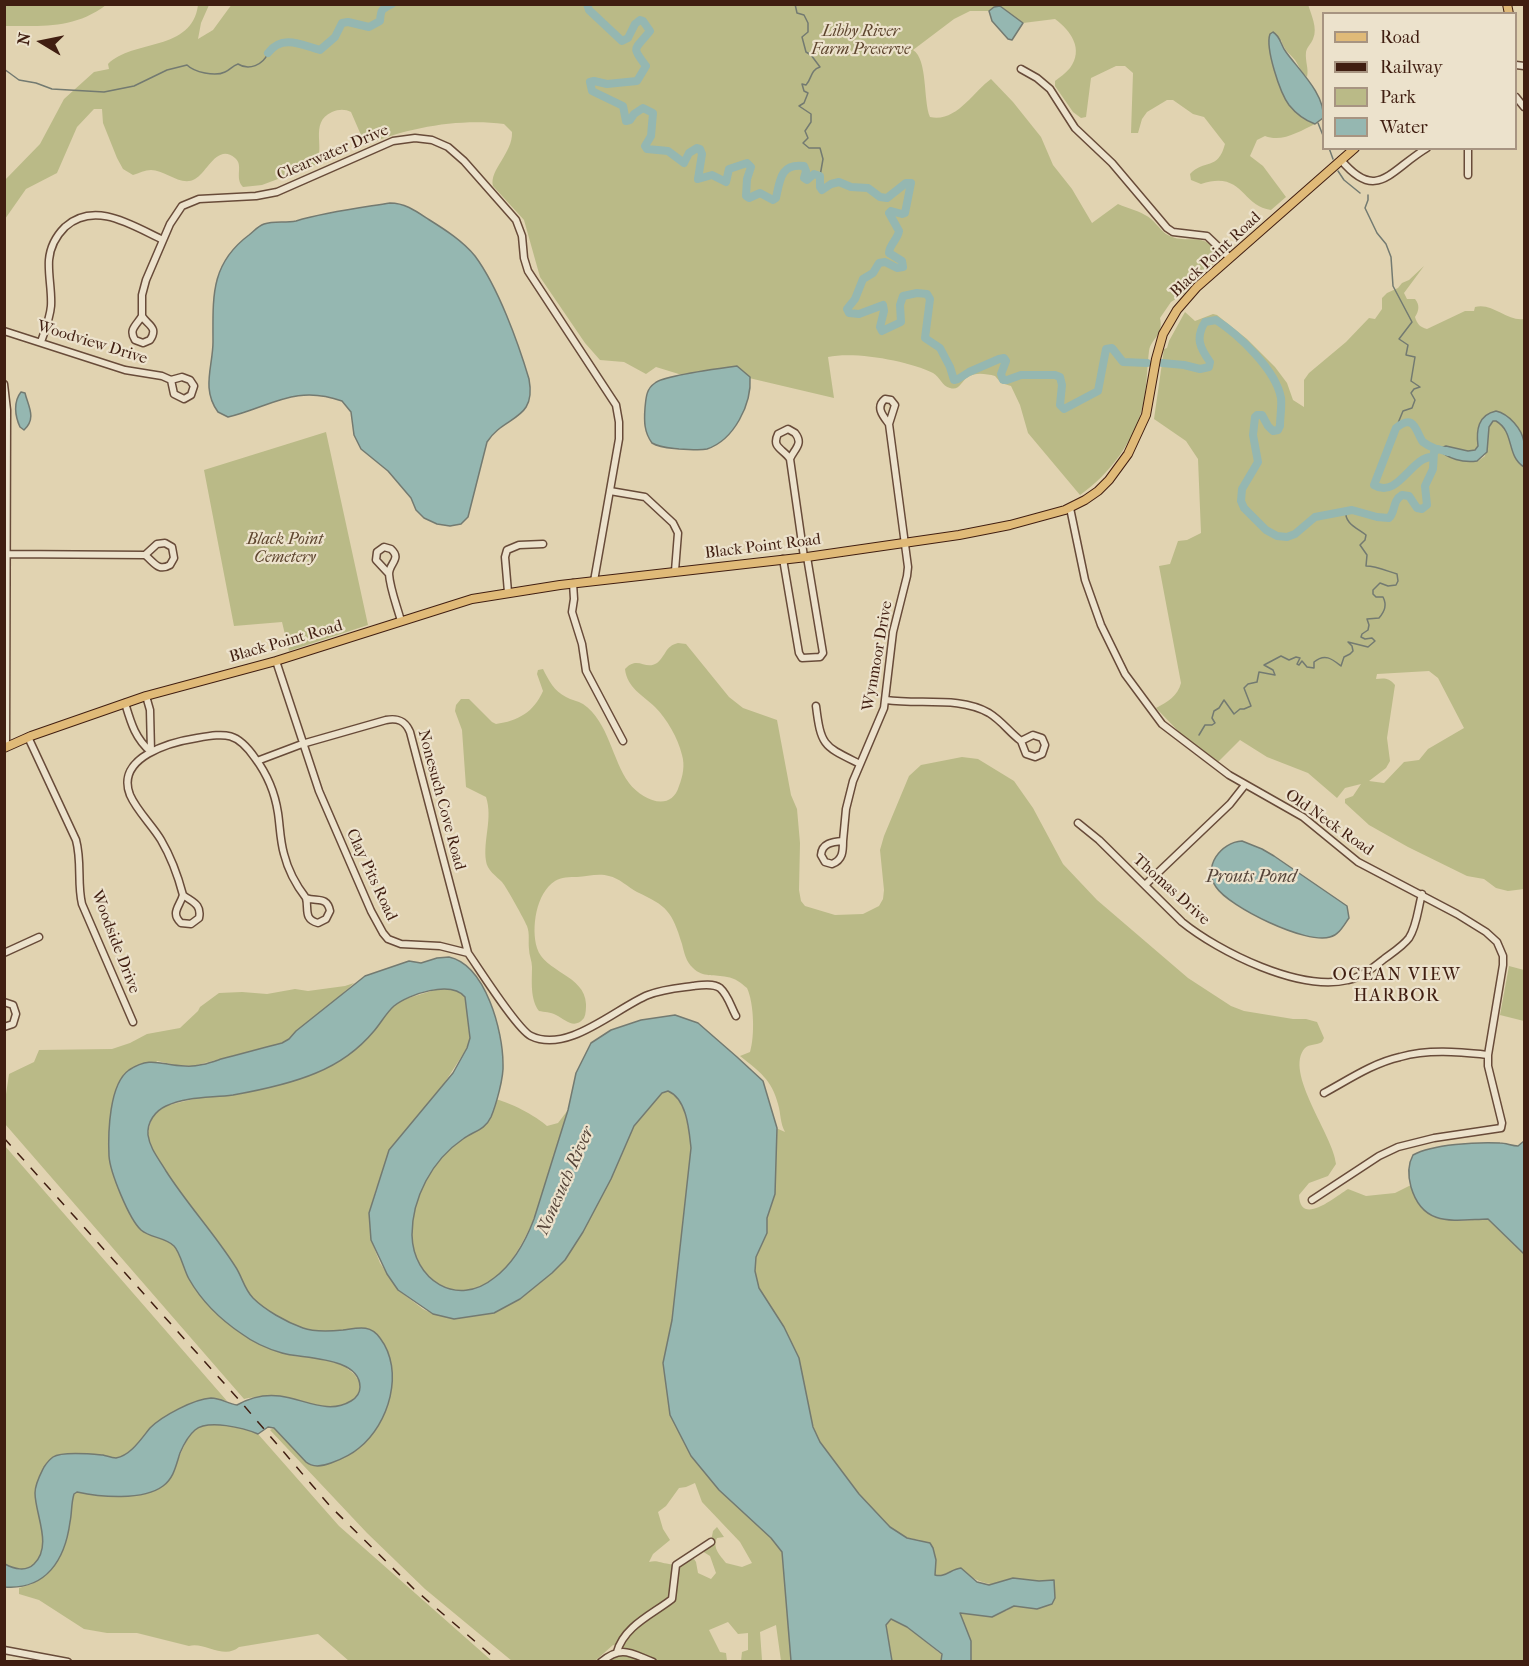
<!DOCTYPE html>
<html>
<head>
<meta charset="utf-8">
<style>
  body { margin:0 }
  #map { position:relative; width:1529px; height:1666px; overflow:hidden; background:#e1d3b1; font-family:"IM FELL French Canon",serif }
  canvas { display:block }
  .frame { position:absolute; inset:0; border:6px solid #401e11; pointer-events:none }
  .legend { position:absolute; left:1322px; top:12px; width:195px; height:138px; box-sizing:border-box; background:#ece2cc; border:2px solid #a79481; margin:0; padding:8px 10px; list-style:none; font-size:18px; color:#401e11 }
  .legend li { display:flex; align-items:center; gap:12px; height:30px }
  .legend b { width:30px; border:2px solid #a79481 }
  .north { position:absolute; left:12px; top:12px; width:60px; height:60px; -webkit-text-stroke:4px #ece2cc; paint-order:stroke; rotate:280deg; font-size:16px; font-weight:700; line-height:24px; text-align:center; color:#401e11 }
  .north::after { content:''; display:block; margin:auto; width:21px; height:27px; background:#401e11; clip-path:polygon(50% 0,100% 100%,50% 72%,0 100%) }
</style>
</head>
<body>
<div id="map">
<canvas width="1529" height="1666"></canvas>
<div class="frame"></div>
<ul class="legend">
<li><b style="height:8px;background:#e0ba78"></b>Road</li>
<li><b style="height:8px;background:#401e11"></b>Railway</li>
<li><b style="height:16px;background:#baba87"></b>Park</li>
<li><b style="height:16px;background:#95b7b1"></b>Water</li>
</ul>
<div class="north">N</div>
</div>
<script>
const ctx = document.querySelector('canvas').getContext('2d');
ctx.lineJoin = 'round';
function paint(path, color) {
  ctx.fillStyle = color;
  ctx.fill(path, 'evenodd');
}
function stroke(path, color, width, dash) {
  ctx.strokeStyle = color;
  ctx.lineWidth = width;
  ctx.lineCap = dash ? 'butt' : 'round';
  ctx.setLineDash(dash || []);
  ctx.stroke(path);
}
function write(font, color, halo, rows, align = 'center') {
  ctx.font = font + ' "IM FELL French Canon",serif';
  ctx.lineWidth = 4.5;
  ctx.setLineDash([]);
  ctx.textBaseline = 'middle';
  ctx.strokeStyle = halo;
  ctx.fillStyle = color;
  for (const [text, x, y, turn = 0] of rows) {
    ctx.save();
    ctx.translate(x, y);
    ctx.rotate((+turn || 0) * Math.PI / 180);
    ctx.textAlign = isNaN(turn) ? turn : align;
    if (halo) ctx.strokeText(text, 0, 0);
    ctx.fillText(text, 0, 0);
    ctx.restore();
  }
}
const green = new Path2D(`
  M232 4H1308C1311 15 1318 28 1313 39 1311 44 1307 47 1306 52 1305 62 1309 68 1307 77 1301 72 1299 66 1295 60 1289 53 1284 50 1281 40L1270 55C1278 81 1286 114 1315 124 1300 131 1282 143 1265 136L1257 140 1250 156 1263 166 1286 197 1271 210C1241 206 1243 170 1201 184L1191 180 1190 174C1204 159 1218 171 1225 144L1204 117 1193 114 1173 100H1167L1147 112 1142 119 1138 133H1131L1133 73 1125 66H1116L1091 78 1086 117 1081 118 1073 112 1055 86V81C1060 77 1066 73 1070 68 1084 49 1071 31 1055 19L1023 23 994 7 989 11H970L954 19 913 50C928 59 923 101 930 117 956 123 973 92 991 79L1013 102 1041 137 1053 165 1072 189 1092 223 1118 204C1127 208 1137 210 1145 215 1154 219 1159 229 1166 234 1187 247 1200 228 1222 255L1185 293 1171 302 1160 318C1164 336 1151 338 1149 351 1147 367 1147 387 1143 405 1135 440 1109 475 1080 495L1028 433 1020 405 1011 386 1001 383 995 376C986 374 976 372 968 377 961 381 960 391 950 388 942 386 940 377 933 373 909 361 855 351 828 357L834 398 715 370 682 375 656 367 646 374 624 362 600 360 585 343 540 277 524 220 493 186C489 170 513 153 512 132L504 124C462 118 408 127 369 144L364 142 351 112C345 109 339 109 332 112 308 123 327 149 315 165L262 185 243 187C234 178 244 165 235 158 217 143 207 173 195 179 181 187 165 170 151 170 145 170 139 173 133 175L123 169 117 158 103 123 102 109H94L77 127 57 173 26 189 5 219V180L40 144 64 99 94 72 109 69 108 64C133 39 192 52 198 5H209L201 23 198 39 213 30Z
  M4 5 5 4 106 5C74 29 43 26 5 26Z
  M1424 266 1404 293 1407 299H1415C1420 305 1419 311 1415 317 1417 324 1420 327 1427 329L1465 311H1474L1475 307C1492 302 1508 322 1524 319V443L1522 438 1491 416 1478 461 1485 456 1489 427 1493 421H1496C1515 432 1509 458 1524 467V889L1508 891 1496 888 1484 879 1467 876 1408 847 1369 825 1345 803V799L1353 796 1361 784 1345 788 1337 798 1308 773 1267 757 1240 740 1218 762 1182 735 1156 708C1167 702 1178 696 1181 683L1159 566 1170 564 1178 541 1187 540 1201 533 1198 459 1186 441 1154 419 1164 349 1167 348 1169 341 1185 312 1195 321 1213 314 1217 315 1247 339 1275 367 1287 383 1293 400 1304 407V380L1309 373 1346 342 1369 318 1375 319 1382 309V298L1387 293 1398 288 1402 283 1409 280ZM1429 671 1438 678 1464 728 1428 749 1419 760 1404 762 1384 783 1369 781 1386 768 1390 761 1387 738 1395 685C1389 678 1385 678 1376 679L1377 674Z
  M326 432 368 625 289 651 282 622 234 626 204 470Z
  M678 643 686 644 729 697 743 708 777 720 791 795 797 809 800 843 799 890 801 901 805 906 835 915 863 914 879 906 883 899 884 890 880 850 884 836 909 776 921 765 962 757 978 759 1014 781 1033 808 1063 864 1097 900 1188 978 1231 1006 1244 1011 1293 1019H1306L1317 1022 1324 1038 1322 1042C1317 1045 1309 1044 1305 1048 1283 1072 1334 1136 1336 1164L1328 1176 1309 1183 1299 1195C1300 1227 1335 1197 1348 1189L1366 1196 1395 1193 1411 1185 1414 1196 1458 1221 1488 1219 1524 1254V1661H971V1641L958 1612 1006 1611 1014 1606H1018L1054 1580C1025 1582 988 1594 965 1572L939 1577 933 1575 920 1540 907 1538 890 1527 876 1513 859 1494 817 1438 779 1325 754 1279 755 1260 765 1221 776 1128 785 1132C780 1123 781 1114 778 1104 772 1080 759 1071 740 1056L750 1052C755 1036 754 1003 747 988 741 983 735 978 727 977 715 974 703 978 693 968 686 962 684 952 682 944 672 911 667 906 637 892 628 887 619 878 609 876 600 873 587 876 577 877 570 877 561 877 555 881 536 893 531 928 537 948 544 972 585 975 586 1004 586 1008 586 1014 584 1018 574 1030 566 1020 556 1015 551 1012 544 1012 539 1011 530 999 532 981 532 967 532 961 529 955 529 949 528 941 530 934 527 926 524 919 507 888 502 882 496 876 487 870 486 861 483 840 493 818 486 797L466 787 462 730 455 711 456 705 461 699H469L492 722 496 724C518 721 534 712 543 691L537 674 538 670 543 669C549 681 554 691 566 697 571 700 578 701 583 704 609 722 612 760 629 783 642 800 671 813 679 786 683 776 685 765 682 755 678 738 667 719 655 707 643 695 627 688 625 669 638 655 645 671 657 663 666 656 665 646 678 643Z
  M1509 966 1524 970V1021L1500 1015Z
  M354 983 290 1041 193 1066 176 1065 157 1061 110 1124V1161L133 1220 141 1230 170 1241 278 1352 294 1356 320 1358 343 1365 354 1374 359 1381 360 1393C330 1428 282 1390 244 1399L5 1124V1101L9 1074 34 1062 39 1050 112 1049 130 1043 147 1034 180 1028 198 1011 200 1007 219 993 242 992 267 994 295 989 308 991 345 986Z
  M438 989C449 989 457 988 465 997L470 1038 467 1048 376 1189 369 1213 371 1240 380 1263 398 1290 423 1309 433 1314 454 1319 494 1313 520 1299 552 1273 568 1256 634 1126C643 1113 653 1097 667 1090L672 1091 679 1099 685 1113 692 1146 677 1302 663 1363 782 1552 791 1661H781L776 1625 760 1632 762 1660 764 1661H741L742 1652 748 1650V1633L738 1634 728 1622 709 1630 720 1652 726 1653 727 1661H610L619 1656 617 1646 613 1645 595 1661H512L425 1589 367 1533 270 1430 274 1428 306 1462 310 1465 317 1466 387 1399 307 1331 251 1305 228 1257 212 1234 182 1200 150 1146 148 1133 152 1117 165 1106 198 1098 402 1000ZM695 1483 702 1502 740 1542 752 1563 742 1567 726 1563C720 1555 712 1548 717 1538L724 1537 717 1527 713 1531 710 1547 702 1551 710 1556 716 1573 711 1579 698 1573 696 1562 694 1559C685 1562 677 1566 669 1564 660 1563 657 1560 649 1562L653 1554 670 1540 663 1529 658 1512 666 1506 679 1488 686 1487Z
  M494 1099C508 1101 536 1116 547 1126L558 1123 568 1110C562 1128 559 1145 555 1163 552 1174 548 1184 544 1193 534 1219 526 1240 510 1262 463 1325 397 1276 413 1208 423 1166 465 1130 494 1099Z
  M5 1146 227 1401 215 1399 140 1443 117 1460 94 1457 44 1539 40 1560 25 1571 5 1566Z
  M216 1425 238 1426 258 1434 339 1526 492 1661H349L318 1634 239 1647C224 1660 203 1641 189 1646L137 1633H107L84 1629 39 1600 19 1594V1588L32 1584 72 1491 165 1485C175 1473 186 1433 197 1427 202 1425 211 1425 216 1425Z
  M891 1619 907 1627 942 1655 941 1661H892L886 1625Z`);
const water = new Path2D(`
  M1000 6 1023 23 1012 40 1008 39 992 21 989 11 994 7Z
  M1273 32C1281 37 1280 44 1286 52 1298 69 1326 95 1323 118L1315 124C1304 120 1297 115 1289 105 1280 93 1265 48 1270 34Z
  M390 203C405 203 416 211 428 219 444 229 463 241 475 256 498 287 518 342 529 379 537 421 504 415 487 442L468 517 461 524 450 526 437 524 424 518 416 510 411 498 388 471 361 449 354 435 351 412 342 401C295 384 270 407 228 417L218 412C201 389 213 366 213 342 213 297 210 264 249 235 254 231 258 226 264 224 274 221 285 223 296 221 326 212 359 208 390 203Z
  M737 366 750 377C752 404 734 440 707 449 699 451 688 449 679 449 670 448 660 448 652 443 644 432 644 421 645 408 646 398 646 389 655 383 663 376 722 368 737 366Z
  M21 392 25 393C28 406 37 418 24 430L20 427C15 416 13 402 21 392Z
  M1496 411C1509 414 1522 429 1524 442 1526 450 1525 459 1524 467 1506 456 1515 432 1496 421H1493L1489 427 1487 452 1477 461C1463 463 1448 459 1438 449L1446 446 1468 451 1475 450 1478 446C1476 430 1478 415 1496 411Z
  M1242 841 1262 849 1274 856 1347 906 1349 918C1344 925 1339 935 1330 937 1307 945 1229 907 1216 887 1202 867 1221 842 1242 841Z
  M449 957C486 965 503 1032 503 1064 504 1077 496 1105 491 1117 485 1130 474 1131 463 1139 432 1160 412 1198 412 1235 413 1280 457 1308 494 1278 513 1264 526 1240 534 1219L568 1110 576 1073 591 1043 611 1030 641 1020 675 1015 698 1023 737 1057 763 1081 777 1128 775 1194 767 1218V1233L756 1257 755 1271 759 1288 784 1327 799 1358 813 1427 820 1442 859 1494 890 1527 907 1538 930 1543 933 1548 936 1560 935 1575C945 1578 951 1569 961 1568L977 1582 989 1585 1013 1578 1039 1581 1054 1580 1055 1598 1052 1604 1037 1609 1014 1606 992 1617 960 1613 971 1641V1661H941L942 1654 907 1627 891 1619 886 1625 892 1661H791L782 1552 771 1538 719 1490 691 1456 670 1415 663 1363 672 1320 691 1148C689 1130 687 1099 668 1091L662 1093 634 1126 611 1179 583 1232 565 1260 552 1273 520 1299 494 1313 454 1319 433 1314 398 1290 387 1274 371 1240 369 1213 389 1150 453 1073 467 1048 470 1038 465 997C451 980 409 994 394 1006 386 1013 381 1023 374 1031 359 1049 338 1064 316 1073 290 1084 261 1090 233 1095 211 1098 187 1096 166 1106 155 1111 147 1122 148 1135 150 1149 159 1159 166 1171 187 1204 214 1233 235 1266 242 1276 244 1289 253 1298 265 1310 286 1322 303 1328 314 1332 332 1331 343 1330 358 1328 370 1324 380 1338 405 1371 389 1424 359 1448 351 1455 342 1459 331 1463 323 1466 313 1468 306 1462L274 1428 268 1427 258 1434C244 1428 208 1419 195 1430 189 1435 183 1446 180 1453 176 1465 174 1478 163 1486 143 1501 100 1497 77 1492L74 1494C71 1504 72 1513 70 1522 65 1560 46 1590 5 1587V1564C14 1569 26 1572 34 1564 53 1546 35 1514 35 1493 35 1484 40 1475 44 1467 46 1464 50 1459 53 1457 62 1451 92 1454 103 1455 107 1456 112 1458 116 1458 131 1455 141 1439 150 1428 162 1416 194 1399 211 1398 221 1398 228 1404 237 1405 251 1397 264 1394 280 1396 304 1399 328 1415 351 1401 356 1398 360 1393 360 1387 360 1356 301 1359 282 1353 268 1349 254 1343 242 1334 221 1320 201 1300 189 1279 184 1270 180 1252 174 1246 165 1237 150 1238 141 1230 129 1219 110 1172 109 1156 108 1133 109 1084 129 1070 152 1055 162 1066 185 1066 198 1067 209 1063 221 1059 241 1054 262 1048 282 1043L289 1039 296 1031 365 976 409 961 421 963 437 958Z
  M1524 1141V1254L1488 1219C1454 1220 1423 1228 1411 1187 1408 1176 1408 1164 1413 1155 1433 1144 1477 1142 1500 1143 1506 1143 1512 1146 1518 1146Z`);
const stream = new Path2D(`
  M795 4 797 13 804 15 808 23V32L802 37 806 52 811 55 820 67C810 70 812 79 806 85L802 84 804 91 808 93 804 103 799 106 811 114V122L805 131 808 138 803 143 809 148H820L823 159 820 176
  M4 69 19 80 36 83 52 89 104 92 134 86 167 70 187 65C194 72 215 77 225 72 230 70 232 66 238 64 249 71 263 65 268 53
  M1318 123 1324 138
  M1329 148 1333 159
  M1338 171 1344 180 1360 193
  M1368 195V200L1365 208 1377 233 1386 244 1391 257 1393 286 1412 322 1399 339 1408 345 1406 355 1415 357 1411 381 1420 387 1414 389 1411 393 1415 400 1412 408 1403 411 1396 428
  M1199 735 1205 725H1212L1215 723 1212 718 1214 711 1219 708 1224 700 1234 714 1240 709H1244L1251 706 1244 688 1248 684 1257 682 1259 672 1275 675 1273 670 1264 665 1281 656 1289 660 1296 657 1300 658 1297 664 1299 665 1302 661 1307 667 1314 668V662C1325 653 1332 659 1341 666L1344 657 1350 654 1353 651 1352 646 1348 642 1368 647 1375 641 1372 638 1365 639 1361 637 1362 634 1368 630 1369 625 1367 619 1379 618C1385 611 1387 605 1383 597H1376L1373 594V590L1380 583 1388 586 1396 585 1398 581 1397 574C1387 571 1376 566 1366 566L1367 555 1360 545 1365 540 1366 535C1357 528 1344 523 1346 511`);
const river = new Path2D(`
  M587 4 589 10 622 41 628 38 635 24 640 20 643 21 650 31C634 51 631 46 646 66L637 81 607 84 594 81 590 82 592 91 623 106 626 121 630 120 634 114 643 108 653 113 651 136 645 146 647 149 668 151 684 163 689 153 697 148 700 149 702 154 698 179 712 175 726 182 729 169 747 163 751 167 747 179 746 196 749 198 760 193 773 200 776 198C780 179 781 163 804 166L806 171 804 178 807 180 814 174 820 176V187L822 190 831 184 839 182 851 187 868 188 880 197 887 198 906 183H911L905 213 902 214 891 211 889 213 899 231C898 239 889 245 889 253L902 261 903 267 897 268 885 262 879 263 873 273 863 279 855 299 847 309 849 313 859 314 883 305 884 311 880 327 882 331 901 322 900 305 903 296 917 293 927 294 930 299 925 338 940 348 950 367 954 380 958 379 969 372 999 359 1004 358 1006 361 1001 374 1003 380H1007L1021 375H1055L1060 377 1062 385 1060 405 1064 409 1098 391 1106 349 1112 348 1123 362 1147 363
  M268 53C282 34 302 45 320 50L335 37 342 23 348 22 369 27 380 21C381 9 381 10 392 4
  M1162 363 1184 365 1200 369 1209 367 1210 362C1200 348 1195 338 1205 322L1216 320C1239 335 1276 370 1281 398 1282 407 1280 417 1280 426L1278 430 1273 431 1268 426 1262 415H1257L1255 417 1253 435 1258 462 1242 489 1241 501 1244 508 1266 530 1277 536 1287 537 1295 534 1315 517 1352 510 1377 517 1389 518C1396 511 1392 501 1402 495L1409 496 1417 508 1422 509 1427 505 1425 486 1433 469 1434 452 1438 449 1448 452
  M1433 457C1412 455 1398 500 1374 485L1396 428C1415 412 1416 433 1423 442 1427 445 1431 447 1436 449`);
const minor = new Path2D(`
  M1516 65 1524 66
  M1021 69 1037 78 1050 89 1075 128 1112 163 1167 228 1173 232 1207 236 1230 258
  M1516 97 1524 107
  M1341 160C1377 203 1390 170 1427 148
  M1468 175V148
  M142 316V295L146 280 170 224 182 206 199 199 256 196 277 192 393 141 415 138 432 140 448 147 464 161 516 220 522 236 524 258 528 271 616 405 619 422V439L594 581
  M142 316C147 325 159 327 150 340L143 343 135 340C128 329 137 325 142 316Z
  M4 331 125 370 162 376 171 380
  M41 342C45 330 50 318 51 306 52 291 48 275 49 260 50 248 56 236 65 227 95 200 133 226 163 240
  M182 377 190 380 194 386 191 395 184 399 174 394 171 380Z
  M4 384 7 410 6 747
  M885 399 891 400 895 405 889 424C883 416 875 407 885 399Z
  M788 429 795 433C804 444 794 449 790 459 784 449 771 448 778 434Z
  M790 459 804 557
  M610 491 645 497 673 523 678 533 675 571
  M1070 508 1085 580 1101 625 1125 674 1162 724 1229 775 1303 817 1358 862 1457 914 1486 932 1497 942 1503 956V965L1488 1055V1066L1502 1123 1501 1128 1434 1138 1398 1147 1379 1156 1312 1200
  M165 543 172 547 174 558 170 565C158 572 154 562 145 555L157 544Z
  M5 554 145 555
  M783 559 799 653 802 658 820 657 823 653 807 557
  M389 574 376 560 377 552 384 547 391 549C402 559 389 563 389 574 390 589 397 606 401 621
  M573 583 574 599 572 612 582 644 586 671 623 741
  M508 592 505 557 507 550 519 545 543 544
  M276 661 319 791 371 911 383 933 388 939 401 944 440 946 468 953C480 970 517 1029 531 1036 568 1054 616 1008 648 995 663 989 678 988 693 986 701 985 713 983 720 988 728 995 731 1007 736 1016
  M146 696 150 710 151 752
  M886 700C919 705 959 696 989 713 1002 721 1009 732 1021 741
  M125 703C131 723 135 738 151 752
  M816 706C821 747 824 746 860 764
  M1033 735 1042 738 1045 745 1042 754 1035 757 1026 754 1021 741Z
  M28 737 76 840C82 862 77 883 82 904L133 1022
  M257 761 302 744 386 720C397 718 405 720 410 732L468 953
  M1078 823 1099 840 1182 922C1219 952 1300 992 1348 980 1362 977 1374 967 1384 959 1392 953 1403 946 1409 938 1417 926 1418 908 1422 894
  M843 841 846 809 853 781 884 708 893 632 907 576 908 567 889 424
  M843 841C843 851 843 860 832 864L825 862 821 855C822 843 832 842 843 841Z
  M1145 885 1230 804 1245 785
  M183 895C178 876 171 857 161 840 152 825 137 811 130 795 115 757 171 742 197 738 227 733 237 732 255 758 267 774 275 793 278 813 280 826 280 840 284 854 288 870 296 885 306 898
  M183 895C192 902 202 904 199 918L191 924 181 923C170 913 180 906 183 895Z
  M306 898C317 902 327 896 330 911L326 919 318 923C303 919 309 909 306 898Z
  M4 953 39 937
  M4 1002 13 1005 16 1014 13 1024 4 1027
  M1324 1093C1348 1080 1373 1063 1400 1057 1429 1049 1458 1052 1488 1055
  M4 1650 68 1662
  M617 1652C624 1626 653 1614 672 1599L676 1565 711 1542
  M601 1662C622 1645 630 1653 653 1662`);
const major = new Path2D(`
  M1507 4 1509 14
  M4 748 31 736 146 696 276 661 472 599 560 585 807 557 959 535 1010 525 1065 510 1085 500 1098 491 1109 480 1128 454 1146 415 1156 359 1163 334 1177 310 1197 287 1355 148`);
const rail = new Path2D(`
  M4 1138 240 1401 330 1506 414 1589 499 1662`);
const parkNames = [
  ["Libby River",861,32],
  ["Farm Preserve",861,50],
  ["Black Point",285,540],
  ["Cemetery",285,558]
];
const streetNames = [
  ["Clearwater Drive",333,153,-23],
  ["Black Point Road",1216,255,-43],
  ["Woodview Drive",92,343,17],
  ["Black Point Road",763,547,-7],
  ["Black Point Road",286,642,-16],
  ["Wynmoor Drive",878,656,-80],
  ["Nonesuch Cove Road",441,800,75],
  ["Old Neck Road",1329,823,35],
  ["Clay Pits Road",371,875,65],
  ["Thomas Drive",1171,890,42],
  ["Woodside Drive",115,942,69]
];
const waterNames = [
  ["Prouts Pond",1251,878],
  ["Nonesuch River",566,1181,-66]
];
const neighbourhoodNames = [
  ["OCEAN VIEW",1397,976],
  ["HARBOR",1397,997]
];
paint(green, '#baba87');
paint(water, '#95b7b1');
stroke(water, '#737a71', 1.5);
stroke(stream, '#737a71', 1.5);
stroke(river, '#95b7b1', 8);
stroke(minor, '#684b39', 9);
stroke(major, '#401e11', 10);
stroke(minor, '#ece2cc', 6);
stroke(major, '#e0ba78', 8);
stroke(rail, '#401e11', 1.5, [10, 10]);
write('italic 16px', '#5e452e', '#ece2cc', parkNames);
write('16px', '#401e11', '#ece2cc', streetNames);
write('italic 18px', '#554439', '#ece2cc', waterNames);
ctx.letterSpacing = '1.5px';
write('18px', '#401e11', '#ece2cc', neighbourhoodNames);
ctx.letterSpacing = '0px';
</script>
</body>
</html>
